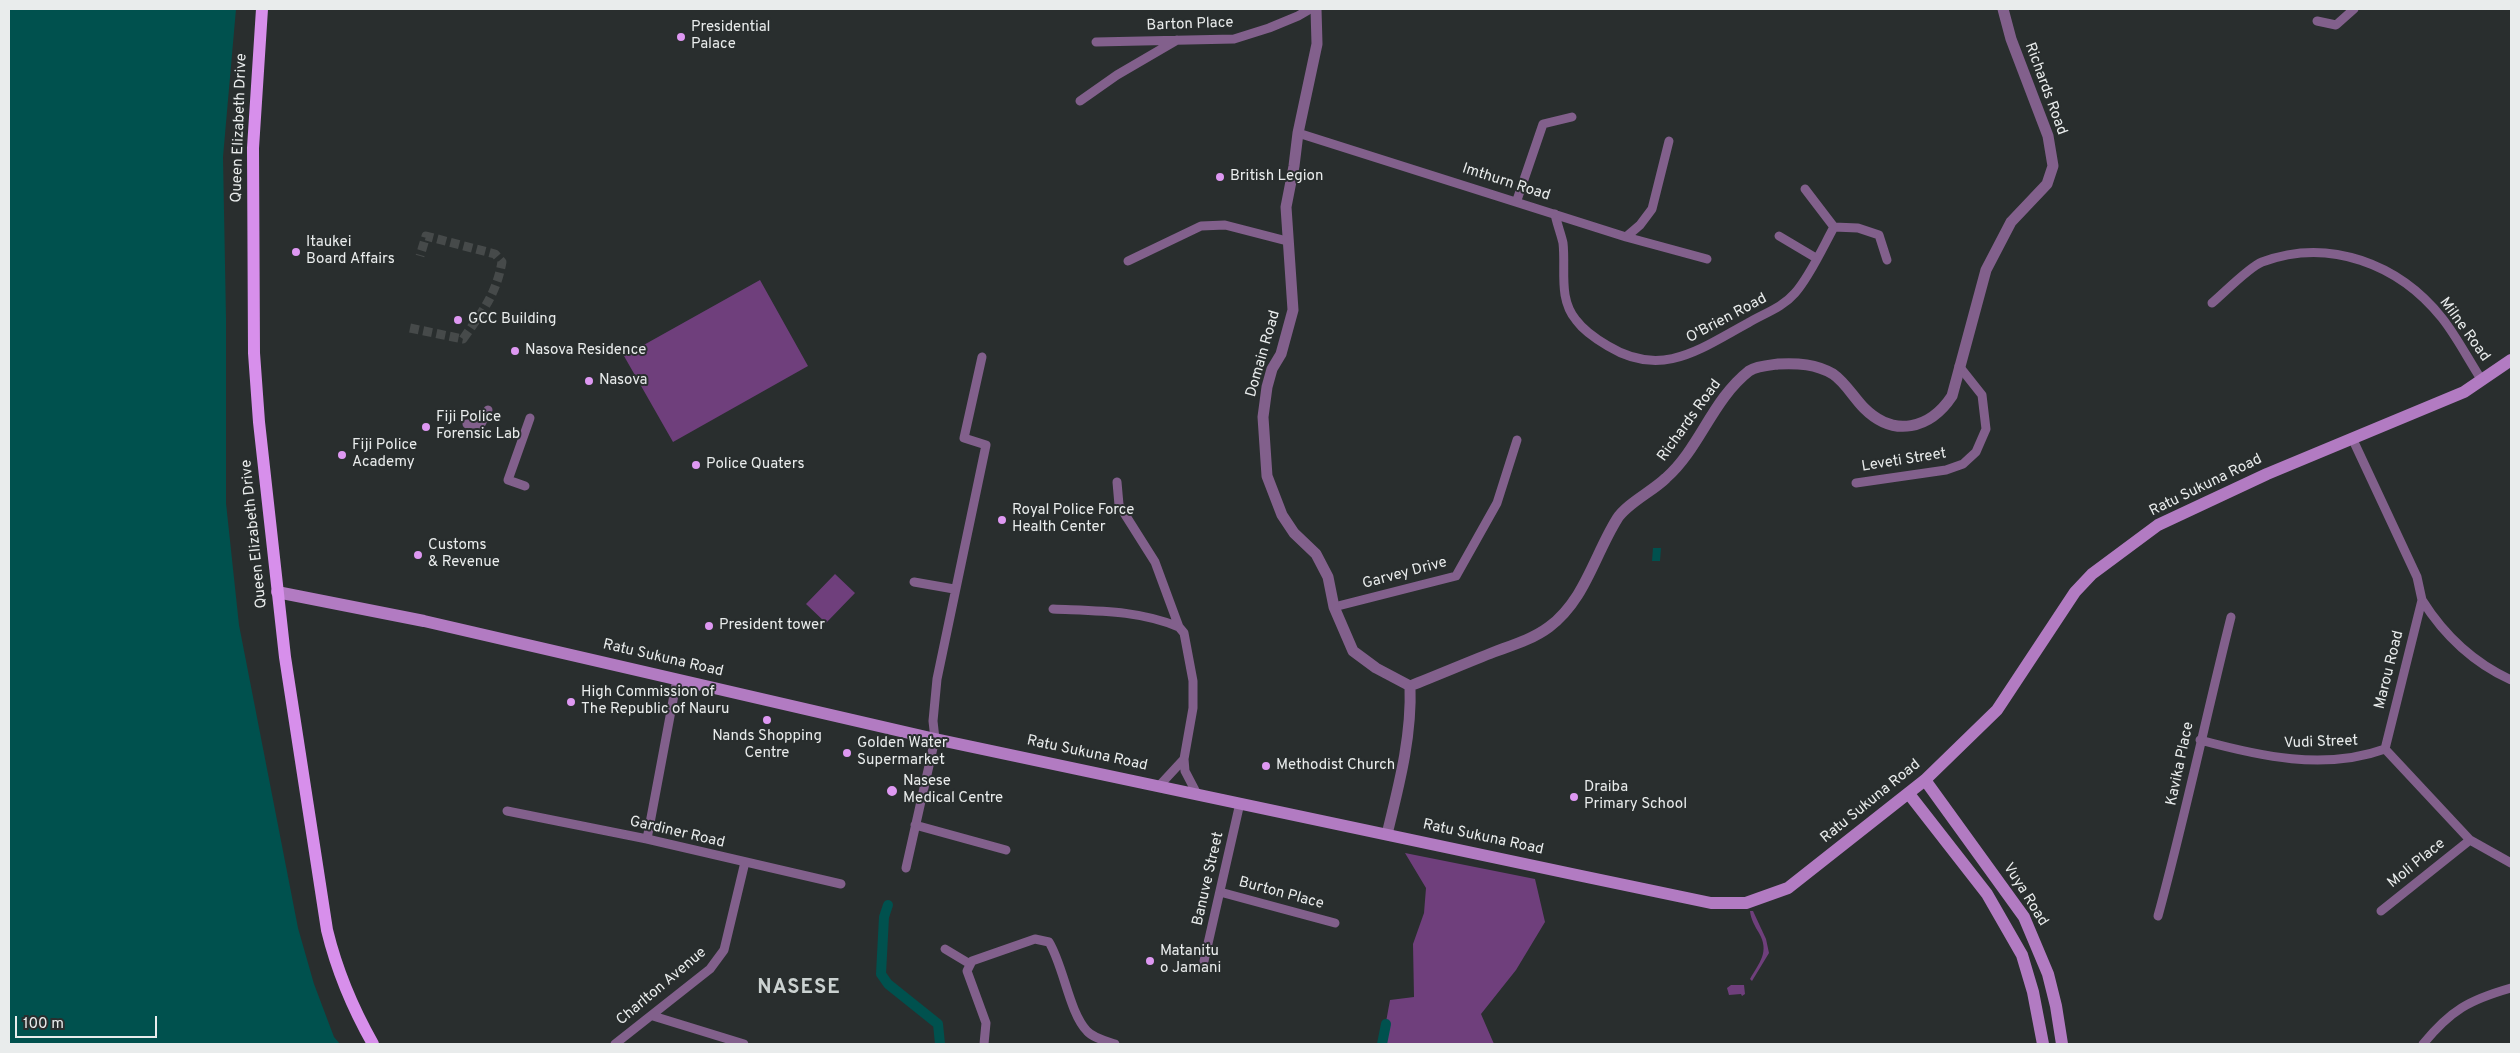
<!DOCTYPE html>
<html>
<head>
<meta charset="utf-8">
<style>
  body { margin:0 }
  #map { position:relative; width:2520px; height:1053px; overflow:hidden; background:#292e2e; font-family:Overpass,sans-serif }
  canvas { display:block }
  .frame { position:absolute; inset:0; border:10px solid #e9ecec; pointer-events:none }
  .scale { position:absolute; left:15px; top:1016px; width:142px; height:22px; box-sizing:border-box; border:2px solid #e9ecec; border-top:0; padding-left:6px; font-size:15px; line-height:18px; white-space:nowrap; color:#e9ecec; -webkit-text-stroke:4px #292e2e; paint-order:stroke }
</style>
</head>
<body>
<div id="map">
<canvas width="2520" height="1053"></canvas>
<div class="frame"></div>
<div class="scale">100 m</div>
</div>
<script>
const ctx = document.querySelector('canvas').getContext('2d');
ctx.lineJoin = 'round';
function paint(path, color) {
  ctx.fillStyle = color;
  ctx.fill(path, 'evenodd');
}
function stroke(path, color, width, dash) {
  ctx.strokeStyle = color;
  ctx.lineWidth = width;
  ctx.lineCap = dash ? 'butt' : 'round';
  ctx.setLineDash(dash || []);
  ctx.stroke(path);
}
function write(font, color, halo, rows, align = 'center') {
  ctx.font = font + ' Overpass,sans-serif';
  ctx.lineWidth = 4;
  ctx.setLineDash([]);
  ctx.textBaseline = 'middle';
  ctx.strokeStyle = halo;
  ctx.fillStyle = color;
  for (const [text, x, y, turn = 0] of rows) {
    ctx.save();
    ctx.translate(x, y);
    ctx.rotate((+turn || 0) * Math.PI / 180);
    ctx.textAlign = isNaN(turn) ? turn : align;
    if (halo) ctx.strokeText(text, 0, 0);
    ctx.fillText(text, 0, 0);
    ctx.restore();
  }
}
const green = new Path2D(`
  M760 280 808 366 673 442 624 356Z
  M835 574 855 593 826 623 806 604Z
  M1405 853 1535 879 1545 922 1516 970 1481 1014 1494 1044H1382L1390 1000 1414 997 1413 944 1424 913 1426 888Z
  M1750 911H1753L1766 939 1769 953 1752 981 1750 979C1759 963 1770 952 1759 933 1755 926 1751 920 1750 911Z
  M1731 985H1744L1745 994 1742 996 1741 994 1729 995 1727 988Z`);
const water = new Path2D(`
  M9 9H236L223 157 226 318V503L239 625 298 928 314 984 334 1037 340 1044H9Z
  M1653 548H1661L1660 561H1652Z`);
const canal = new Path2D(`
  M888 905 884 917 881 974 888 984 938 1024 940 1044
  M1382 1044 1386 1024`);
const minorTunnel = new Path2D(`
  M410 328 463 339C482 312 496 295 502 262L495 254 426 236 420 256`);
const minor = new Path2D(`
  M2317 21 2336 25 2354 9
  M1096 42 1234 39 1269 28 1298 16 1310 9
  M1080 101 1117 75 1177 40
  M1298 133 1626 237 1707 259
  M1517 200 1543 124 1572 117
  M1555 214C1557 224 1561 234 1563 243 1566 270 1558 298 1576 320 1584 331 1596 339 1608 346 1662 379 1700 349 1748 323 1765 313 1782 308 1795 293 1810 276 1823 247 1834 227L1805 189
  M1834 227 1858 228 1879 235 1887 260
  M1779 236 1816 258
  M1626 237 1640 225 1652 209 1669 141
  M1128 261 1201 226 1225 225 1287 241
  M2212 303C2224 293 2249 267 2262 262 2329 237 2399 264 2442 318 2457 337 2468 359 2481 379
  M467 424H481L488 410
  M2353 440 2417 577 2422 600 2385 749
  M1117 482 1119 505 1155 562 1179 627 1184 633 1193 681V708L1184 759 1185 771 1197 794
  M1856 483 1946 470 1963 464 1976 452 1986 429 1982 395 1959 366
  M525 486 508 480 530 418
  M914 582 954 589
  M2422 600C2444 635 2474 663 2511 680
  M1334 607 1456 576 1497 503 1517 440
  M1053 609C1097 611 1138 610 1179 627
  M2200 740C2259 756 2324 771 2385 749
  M2385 749 2470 840 2511 863
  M1159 786 1184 759
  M507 811 647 839 841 884
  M915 825 1006 850
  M647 839 677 679
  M906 868 935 739 933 721 937 679 986 445 964 438 982 357
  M1220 892 1335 923
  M2381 911 2470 840
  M2158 916C2185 817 2206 717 2231 617
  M945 949 970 964
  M1204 961 1240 803
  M653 1016 744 1044
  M615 1044 710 969 724 950 745 862
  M984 1044 986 1023 967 971 972 961 1035 939 1049 942C1064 967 1069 1012 1087 1031 1093 1038 1106 1041 1115 1044
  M2423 1044C2451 1010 2469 1000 2511 988`);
const tertiary = new Path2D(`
  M1316 9 1317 44 1298 133 1294 166 1286 207 1293 310 1281 354 1272 369 1267 387 1263 417 1267 476 1282 515 1294 533 1316 554 1328 577 1334 607 1353 651 1376 668 1410 686C1412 736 1399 785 1387 834
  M1410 686C1438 675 1466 663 1494 652 1513 645 1533 639 1549 627 1585 600 1594 556 1617 519 1626 504 1653 491 1666 478 1700 448 1712 400 1749 371 1756 366 1770 365 1778 364 1798 363 1816 364 1833 374 1845 382 1854 398 1864 408 1894 438 1930 429 1952 396L1986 270 2011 222 2047 184 2053 166 2048 136 2011 39 2003 9`);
const secondary = new Path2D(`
  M277 592 424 621 935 739 1577 875 1711 903H1746L1788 888 1925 780 1997 710 2075 592 2092 574 2158 525 2267 474 2464 392 2511 360
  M1925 780 2024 917 2048 974 2056 1006 2062 1044
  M1909 794 1987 894 2022 955 2033 992 2043 1044`);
const primary = new Path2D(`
  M262 9 253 148 254 353 259 422 285 657 327 930C337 971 352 1007 373 1044`);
const markers = [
  [681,37,5,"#de98f2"],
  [1220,177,5,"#de98f2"],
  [296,252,5,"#de98f2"],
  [458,320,5,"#de98f2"],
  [515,351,5,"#de98f2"],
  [589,381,5,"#de98f2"],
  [426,427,5,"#de98f2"],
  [342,455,5,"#de98f2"],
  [696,465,5,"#de98f2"],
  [1002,520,5,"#de98f2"],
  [418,555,5,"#de98f2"],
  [709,626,5,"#de98f2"],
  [571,702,5,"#de98f2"],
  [767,720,5,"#de98f2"],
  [847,753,5,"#de98f2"],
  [1266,766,5,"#de98f2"],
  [892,791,6,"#de98f2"],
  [1574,797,5,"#de98f2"],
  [1150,961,5,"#de98f2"]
];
const streetNames = [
  ["Barton Place",1190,25,-2],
  ["Richards Road",2045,89,70],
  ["Queen Elizabeth Drive",240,128,-88],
  ["Imthurn Road",1506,183,18],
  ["O'Brien Road",1727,319,-28],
  ["Milne Road",2464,330,54],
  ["Domain Road",1264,354,-74],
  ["Richards Road",1690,421,-54],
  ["Leveti Street",1904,461,-9],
  ["Ratu Sukuna Road",2206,486,-26],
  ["Queen Elizabeth Drive",255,534,-96],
  ["Garvey Drive",1405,574,-15],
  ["Ratu Sukuna Road",663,659,13],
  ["Marou Road",2390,670,-76],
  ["Vudi Street",2321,743,-2],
  ["Ratu Sukuna Road",1087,754,12],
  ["Kavika Place",2181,764,-78],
  ["Ratu Sukuna Road",1871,802,-39],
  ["Gardiner Road",677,833,13],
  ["Ratu Sukuna Road",1483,838,12],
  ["Moli Place",2417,864,-39],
  ["Banuve Street",1209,879,-77],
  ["Burton Place",1281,894,15],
  ["Vuya Road",2025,895,58],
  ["Charlton Avenue",662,987,-40]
];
const poiNames = [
  ["Presidential",691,28],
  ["Palace",691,45],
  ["British Legion",1230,177],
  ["Itaukei",306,243],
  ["Board Affairs",306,260],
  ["GCC Building",468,320],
  ["Nasova Residence",525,351],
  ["Nasova",599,381],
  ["Fiji Police",436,418],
  ["Forensic Lab",436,435],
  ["Fiji Police",352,446],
  ["Academy",352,463],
  ["Police Quaters",706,465],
  ["Royal Police Force",1012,511],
  ["Health Center",1012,528],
  ["Customs",428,546],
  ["& Revenue",428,563],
  ["President tower",719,626],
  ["High Commission of",581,693],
  ["The Republic of Nauru",581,710],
  ["Nands Shopping",767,737,"center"],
  ["Centre",767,754,"center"],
  ["Golden Water",857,744],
  ["Supermarket",857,761],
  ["Methodist Church",1276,766],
  ["Nasese",903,782],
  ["Medical Centre",903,799],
  ["Draiba",1584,788],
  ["Primary School",1584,805],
  ["Matanitu",1160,952],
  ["o Jamani",1160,969]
];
const districtNames = [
  ["NASESE",799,989]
];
paint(green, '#6f3f7c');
paint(water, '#00514e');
stroke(canal, '#00514e', 10);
stroke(minorTunnel, '#464a4a', 9, [9, 4.5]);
stroke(minor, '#82608c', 9);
stroke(tertiary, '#82608c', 11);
stroke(secondary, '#b27bc2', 12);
stroke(primary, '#d78feb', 12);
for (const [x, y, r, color] of markers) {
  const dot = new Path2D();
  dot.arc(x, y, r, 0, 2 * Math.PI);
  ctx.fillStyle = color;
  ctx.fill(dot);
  stroke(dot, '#292e2e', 2);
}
write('15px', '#e9ecec', '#292e2e', streetNames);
write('15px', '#e9ecec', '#292e2e', poiNames, 'left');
ctx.letterSpacing = '1px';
write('bold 20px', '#cbd2d1', '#292e2e', districtNames);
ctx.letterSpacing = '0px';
</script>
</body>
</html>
